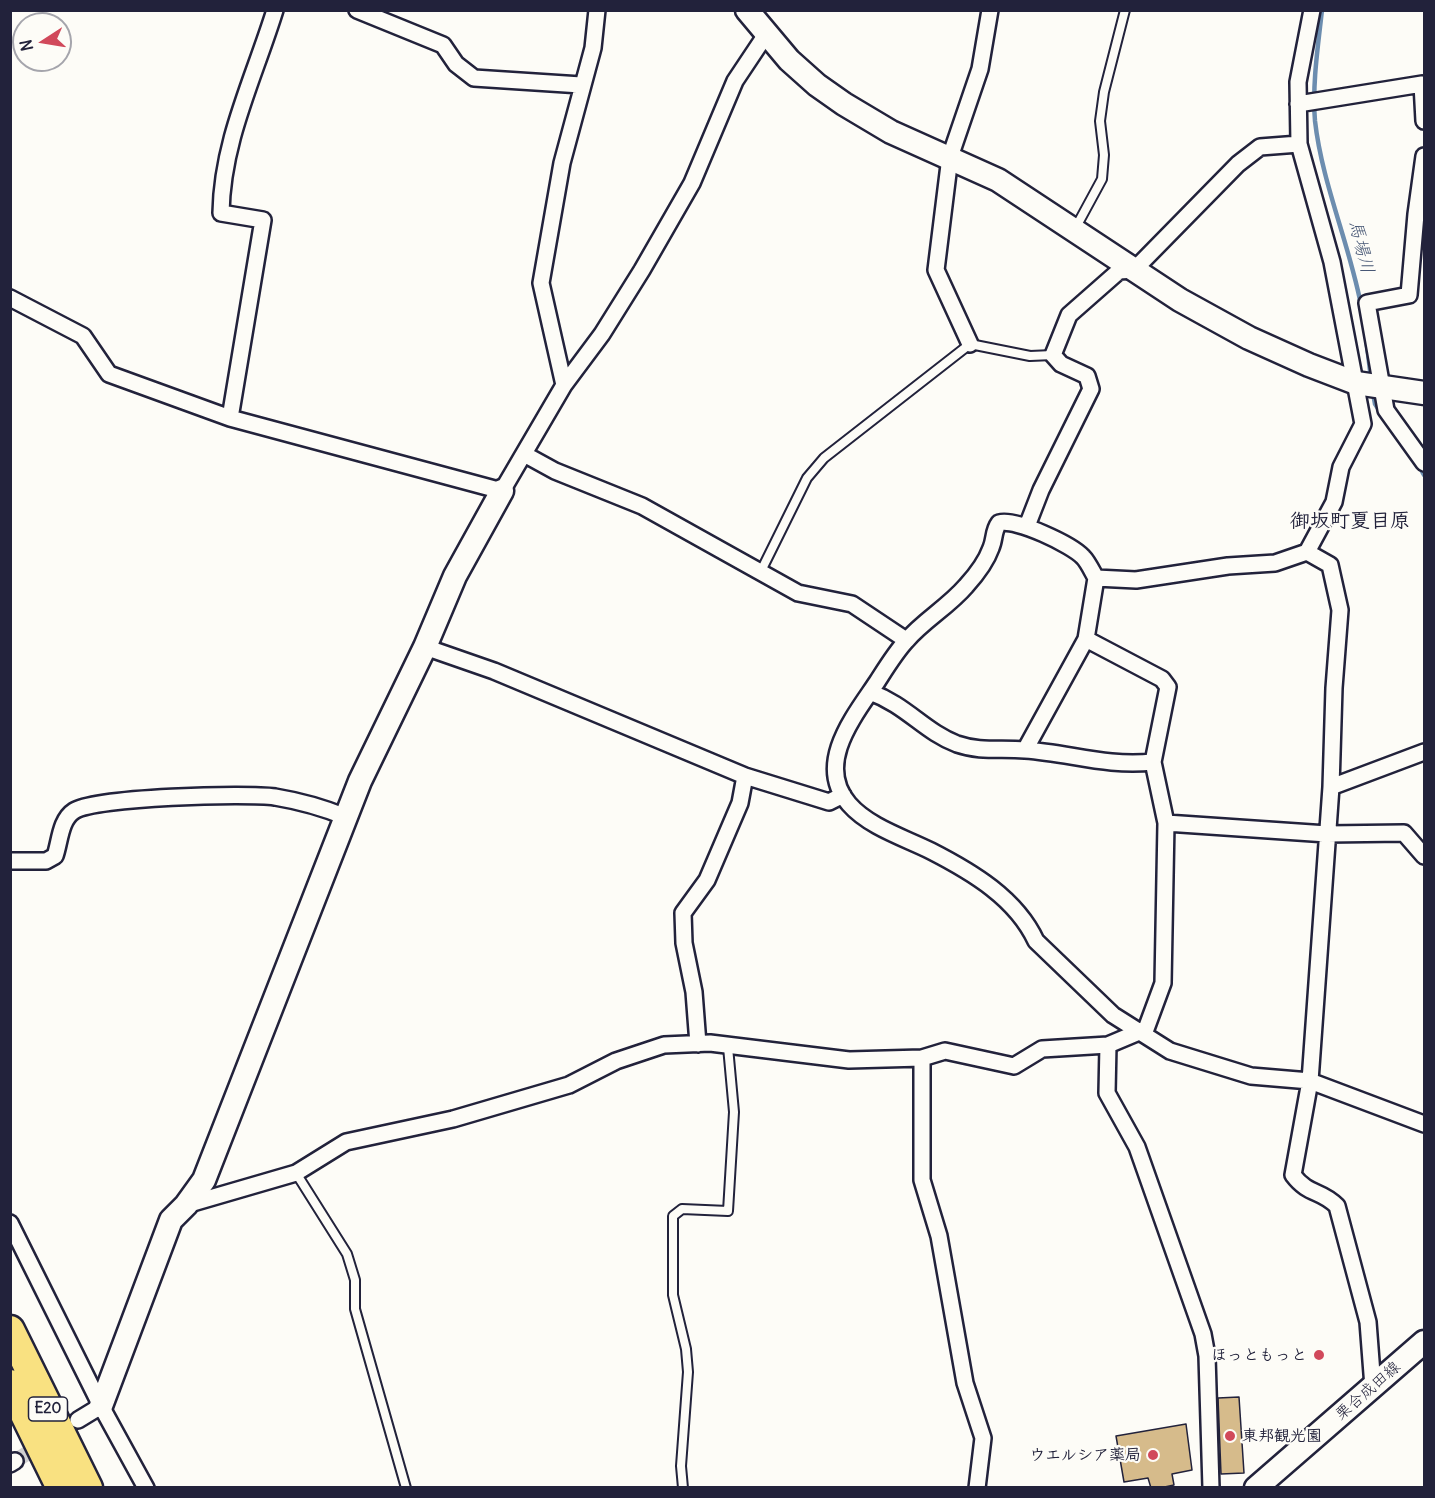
<!DOCTYPE html>
<html>
<head>
<meta charset="utf-8">
<style>
  body { margin:0 }
  #map { position:relative; width:1435px; height:1498px; overflow:hidden; background:#fdfcf7; font-family:Delius,sans-serif }
  canvas { display:block }
  .frame { position:absolute; inset:0; border:12px solid #22223b; pointer-events:none }
  .north { position:absolute; left:12px; top:12px; width:60px; height:60px; box-sizing:border-box; background:#fdfcf7; border:2px solid #a5a5ac; border-radius:50%; rotate:258deg; font-size:16px; font-weight:700; line-height:24px; text-align:center; color:#22223b }
  .north::after { content:''; display:block; margin:auto; width:21px; height:27px; background:#d1495b; clip-path:polygon(50% 0,100% 100%,50% 72%,0 100%) }
</style>
</head>
<body>
<div id="map">
<canvas width="1435" height="1498"></canvas>
<div class="frame"></div>
<div class="north">N</div>
</div>
<script>
const ctx = document.querySelector('canvas').getContext('2d');
ctx.lineJoin = 'round';
function stroke(path, color, width, dash) {
  ctx.strokeStyle = color;
  ctx.lineWidth = width;
  ctx.lineCap = dash ? 'butt' : 'round';
  ctx.setLineDash(dash || []);
  ctx.stroke(path);
}
function paint(path, color) {
  ctx.fillStyle = color;
  ctx.fill(path, 'evenodd');
}
function write(font, color, halo, rows, align = 'center') {
  ctx.font = font + ' Delius,"Klee One",sans-serif';
  ctx.lineWidth = 4.5;
  ctx.setLineDash([]);
  ctx.textBaseline = 'middle';
  ctx.strokeStyle = halo;
  ctx.fillStyle = color;
  for (const [text, x, y, turn = 0] of rows) {
    ctx.save();
    ctx.translate(x, y);
    ctx.rotate((+turn || 0) * Math.PI / 180);
    ctx.textAlign = isNaN(turn) ? turn : align;
    if (halo) ctx.strokeText(text, 0, 0);
    ctx.fillText(text, 0, 0);
    ctx.restore();
  }
}
const stream = new Path2D(`
  M1322 10C1318 46 1312 85 1315 121 1322 183 1349 243 1361 305
  M1366 337 1371 379
  M1373 393 1375 404 1381 413
  M1419 466 1424 475`);
const building = new Path2D(`
  M1239 1397 1244 1473 1221 1474 1218 1398Z
  M1186 1424 1192 1470 1172 1474 1174 1485 1160 1488H1151L1148 1478 1124 1482 1116 1436Z`);
const streetTunnel = new Path2D(`
  M15 1461 45 1442`);
const lane = new Path2D(`
  M1076 227 1102 179 1104 155 1100 121 1104 92 1125 10
  M761 571 807 478 824 458 970 344 1030 356 1053 355
  M296 1173 347 1254 355 1280V1309L406 1488
  M683 1488 681 1466 688 1372 686 1349 673 1295V1216L682 1209 728 1211 734 1112 728 1047`);
const street = new Path2D(`
  M357 10 443 45 456 64 474 78 581 85
  M1298 104 1422 84 1424 121
  M1424 156 1416 214 1409 295 1367 303 1386 410 1424 463
  M10 298 83 336 109 374 230 418 502 491 564 385 602 334 642 270 692 183 735 81 767 33
  M970 344 936 270 950 157 980 69 990 10
  M564 385 541 283 562 163 593 48 597 10
  M230 418 263 220 221 213C222 141 254 78 275 10
  M524 454 555 471 642 506 798 593 852 604 906 640
  M1027 526 1041 490 1091 389 1087 376 1061 364 1053 355 1069 315 1119 271 1134 270 1238 164 1260 147 1299 144
  M1307 552 1334 502 1341 467 1363 424 1332 262 1299 144 1298 82 1312 10
  M425 647 494 671 745 776 829 802 843 795
  M870 692C906 705 925 732 957 744 980 752 1001 748 1025 750 1070 753 1106 767 1153 762
  M1025 750 1086 639
  M1331 787 1424 752
  M1166 823 1327 834 1404 833 1424 856
  M10 861H46L55 856C60 842 60 820 74 811 95 797 247 793 275 797 299 801 324 808 346 817
  M698 1044 694 992 684 943 683 913 707 880 740 803 745 776
  M1108 1045 1107 1093 1137 1147 1203 1334 1207 1356 1211 1488
  M922 1058V1180L939 1236 965 1383 983 1438 977 1488
  M186 1205 296 1173 346 1142 453 1119 569 1085 616 1061 664 1045 710 1043 849 1060 922 1058 945 1051 1014 1066 1042 1049 1108 1045 1146 1029 1163 983 1166 823 1153 762 1168 687 1162 679 1086 639 1096 578
  M10 1223 101 1406 146 1488
  M1373 1387 1368 1322 1337 1206C1320 1189 1309 1196 1293 1175L1310 1081 1331 787 1334 688 1340 610 1330 565 1307 552 1275 563 1228 566 1136 580 1096 578C1092 571 1088 562 1083 557 1072 545 1016 518 999 523 993 531 995 539 991 548 986 562 976 575 966 586 948 607 924 620 906 641 895 653 886 668 877 682 855 715 814 764 849 804 869 827 905 838 931 851 972 872 1016 898 1036 941L1113 1015 1170 1051 1251 1076 1310 1081 1424 1124
  M78 1420 101 1406
  M10 1464 15 1461`);
const secondary = new Path2D(`
  M747 10 789 60 817 85 844 104 891 132 998 180 1180 300 1249 338 1309 365 1356 383 1424 393
  M101 1406 171 1220 186 1205 204 1180 360 781 425 647 455 576 502 491
  M1256 1488 1424 1342`);
const highway = new Path2D(`
  M10 1330 88 1488
  M10 1384 61 1488`);
const markers = [
  [1319,1355,6,"#d1495b"],
  [1230,1436,6,"#d1495b"],
  [1153,1455,6,"#d1495b"]
];
const shields = [
  [48,1409,39]
];
const shieldNames = [
  ["E20",48,1409]
];
const poiNames = [
  ["ほっともっと",1307,1355],
  ["東邦観光園",1242,1436,"left"],
  ["ウエルシア薬局",1141,1455]
];
const streetNames = [
  ["栗合成田線",1368,1391,-41]
];
const waterNames = [
  ["馬場川",1361,247,76]
];
const quarterNames = [
  ["御坂町夏目原",1350,521]
];
stroke(stream, '#6c8daf', 4.5);
paint(building, '#d6bb8b');
stroke(building, '#22223b', 1.5);
stroke(streetTunnel, '#d1d0d1', 15, [15, 8]);
stroke(lane, '#22223b', 12);
stroke(street, '#22223b', 20);
stroke(secondary, '#22223b', 27);
stroke(highway, '#22223b', 33);
stroke(lane, '#fdfcf7', 8);
stroke(street, '#fdfcf7', 15);
stroke(secondary, '#fdfcf7', 22);
stroke(highway, '#f9e181', 28);
for (const [x, y, r, color] of markers) {
  const dot = new Path2D();
  dot.arc(x, y, r, 0, 2 * Math.PI);
  ctx.fillStyle = color;
  ctx.fill(dot);
  stroke(dot, '#fdfcf7', 2);
}
for (const [x, y, w] of shields) {
  const box = new Path2D();
  box.roundRect(x - w / 2, y - 12, w, 24, 4.5);
  ctx.fillStyle = '#fdfcf7';
  ctx.fill(box);
  stroke(box, '#22223b', 1.5);
}
write('bold 15px', '#22223b', null, shieldNames);
write('bold 16px', '#22223b', '#fdfcf7', poiNames, 'right');
write('16px', '#22223b', '#fdfcf7', streetNames);
write('italic 18px', '#475775', '#fdfcf7', waterNames);
write('bold 20px', '#22223b', '#fdfcf7', quarterNames);
</script>
</body>
</html>
